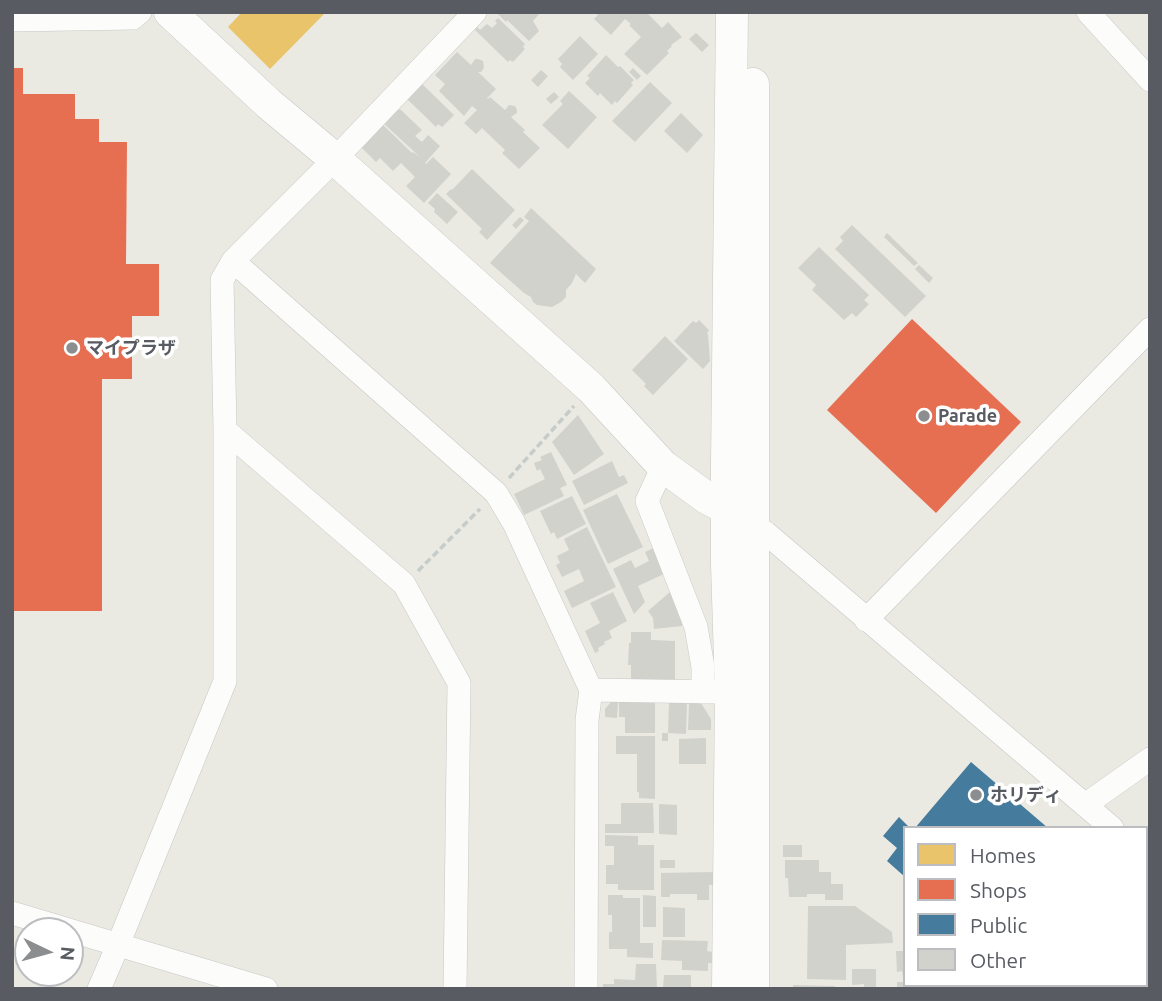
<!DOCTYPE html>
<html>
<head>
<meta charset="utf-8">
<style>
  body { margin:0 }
  #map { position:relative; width:1162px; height:1001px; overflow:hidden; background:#eae9e2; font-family:Ubuntu,sans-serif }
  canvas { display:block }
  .frame { position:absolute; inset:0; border:14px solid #585b62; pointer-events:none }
  .legend { position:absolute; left:903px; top:826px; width:245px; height:161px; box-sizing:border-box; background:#fff; border:2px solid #bcbdc0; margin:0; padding:9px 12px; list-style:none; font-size:21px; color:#585b62 }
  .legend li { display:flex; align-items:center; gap:14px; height:35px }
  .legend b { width:35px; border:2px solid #bcbdc0 }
  .north { position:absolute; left:14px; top:917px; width:70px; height:70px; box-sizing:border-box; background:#fff; border:2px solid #bcbdc0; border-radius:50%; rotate:95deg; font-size:19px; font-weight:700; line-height:28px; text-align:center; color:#585b62 }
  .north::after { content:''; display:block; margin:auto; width:24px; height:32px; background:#8b8d8f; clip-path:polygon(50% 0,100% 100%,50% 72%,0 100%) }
</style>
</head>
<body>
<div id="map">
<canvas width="1162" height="1001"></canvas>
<div class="frame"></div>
<ul class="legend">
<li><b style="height:19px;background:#e9c46a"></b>Homes</li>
<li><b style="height:19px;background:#e76f51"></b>Shops</li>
<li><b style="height:19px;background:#457b9d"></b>Public</li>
<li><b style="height:19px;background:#d2d2cd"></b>Other</li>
</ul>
<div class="north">N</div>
</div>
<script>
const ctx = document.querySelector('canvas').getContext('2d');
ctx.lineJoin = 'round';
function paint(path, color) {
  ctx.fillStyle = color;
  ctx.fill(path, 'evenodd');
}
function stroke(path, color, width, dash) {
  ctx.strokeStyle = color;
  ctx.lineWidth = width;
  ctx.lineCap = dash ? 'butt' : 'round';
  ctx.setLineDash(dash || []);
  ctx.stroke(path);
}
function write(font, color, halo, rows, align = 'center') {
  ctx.font = font + ' Ubuntu,"Noto Sans JP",sans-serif';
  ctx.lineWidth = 7;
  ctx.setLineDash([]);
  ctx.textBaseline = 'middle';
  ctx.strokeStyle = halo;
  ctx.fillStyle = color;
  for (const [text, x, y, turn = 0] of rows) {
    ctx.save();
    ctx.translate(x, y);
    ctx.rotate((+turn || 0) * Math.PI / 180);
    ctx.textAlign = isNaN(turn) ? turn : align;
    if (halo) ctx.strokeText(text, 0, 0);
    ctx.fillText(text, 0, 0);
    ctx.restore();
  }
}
const homes = new Path2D(`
  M242 12H326L270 69 228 27Z`);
const shops = new Path2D(`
  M12 68H23V94H75V119H99V142H127L126 264H159V316H132V379H102V611H12Z
  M912 319 1021 422 936 513 827 410Z`);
const public = new Path2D(`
  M971 762 1048 828H915Z
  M899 817 910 828H905V877L887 861 897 848 883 836Z`);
const river = new Path2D(`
  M1146 920 1150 918
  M1073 989 1076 985`);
const building = new Path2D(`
  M496 12H541L533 21 539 31 529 41 507 20 506 22Z
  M595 12H646L662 28 668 22 682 37 671 45 672 46 667 51 669 53 647 75 624 54 641 37 629 25 631 24 625 19 611 35 594 19 598 15Z
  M498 18 525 44 523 47 525 49 513 62 510 60 508 62 475 30 477 27 480 30 487 24 492 28 497 23 495 21Z
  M696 33 709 45 702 52 689 39Z
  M580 36 598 54 573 80 560 67 562 64 558 59Z
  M457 52 471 65 475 59H478L483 61 484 68 481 72H478L496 89 487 98 488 99 490 97 505 110 509 105 515 106 517 110V113L511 117 525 130 523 132 540 148 519 169 502 153 505 150 482 128 476 134 464 123 477 110 472 106 464 116 439 91 445 84 435 75Z
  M606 55 618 67 620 66 634 80 631 83 633 85 617 103 615 101 612 105 600 93 598 96 585 83 590 78 587 76Z
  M633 68 641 76 637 80 629 72Z
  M541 70 548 76 538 87 531 80Z
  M420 82 454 115 442 127 438 124 436 127 405 97Z
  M650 82 672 103 635 142 612 121Z
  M569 91 597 117 568 149 542 125 563 104 560 101Z
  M554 92 559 97 551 104 546 99Z
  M396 108 399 110 400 109 422 130 415 136 422 142 428 135 440 146 425 163 426 164 433 157 451 174 424 203 406 186 415 177 401 163 393 171 380 158 376 162 361 147 381 123 412 153 413 152 420 157 382 122Z
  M681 113 703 135 687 153 664 131Z
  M472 169 515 210 487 240 479 232 482 229 446 194 451 189 452 190Z
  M437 193 458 212 447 224 434 212 435 209 428 203Z
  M531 208 596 269 585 283 576 274 572 283 566 290V297L561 302 552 307 537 305 533 302 531 297 524 293 490 263 529 221 524 217Z
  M520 217 524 220 516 229 512 225Z
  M852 225 926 296 905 317 835 249 843 241 840 237Z
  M887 233 918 263 914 266 884 237Z
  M819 247 869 295 864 300 869 304 856 317 852 313 844 320 812 290 816 285 798 268Z
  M919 265 933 278 929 283 915 269Z
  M699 320 709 330 707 333 708 335 710 361 703 369 674 341 693 321 696 323Z
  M665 336 688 359 653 395 644 386 646 384 632 370Z
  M578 415 604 454 574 475 552 442Z
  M551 452 567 485 560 488 564 496 524 515 514 494 545 479 540 469 537 471 534 463 542 460 540 457Z
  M612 461 619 477 624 475 628 483 584 505 572 481Z
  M617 494 643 547 608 564 583 510Z
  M572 496 586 524 557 539 554 532 551 534 540 511Z
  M587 527 616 587 572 608 564 591 584 581 579 569 562 577 556 565 560 563 557 556 569 550 564 539Z
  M658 546 666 573 638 586 645 602 634 614 613 569 631 560 635 568 649 561 645 552Z
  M613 592 627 621 609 631 612 638 604 642 605 644 598 648 599 651 595 653 585 631 600 623 590 603Z
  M670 592 683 616 682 626 654 629 653 618 648 611Z
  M631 632H651V640L675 641V680H631V665H628L629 643H631Z
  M611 702H618L617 718 605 717V709Z
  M619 702H655V733H625V717H619Z
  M669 703H687L686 734 668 733Z
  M689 703H701L711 719V730H688Z
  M662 733H668V741H662Z
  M616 736H655V799L639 798V792H637V754H616Z
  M706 738V764H679V739Z
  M621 803H653L654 833H605V824H621Z
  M659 804 677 805V835L659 834Z
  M605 835 638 836V845H654V890H618V884H606V865H614V846H605Z
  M783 845H802V857H783Z
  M660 860H675V868H660Z
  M785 860H819V872H831V884H843V900H825V894H807V897H789L788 878H785Z
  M713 872 714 885H709V900H697V894H670V897H661V873Z
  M608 895H623V898H640V943H653V958L627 957V949H609V932H612V915H608Z
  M643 895 656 896V927H643Z
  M808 906H855L892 932 893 943 846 945V980L807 979Z
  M663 907 685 908V937H663Z
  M662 940 708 941 707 951 713 952V963H708V971L682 970V961L661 960Z
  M896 951H905V977H903L902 971 897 972Z
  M636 964H656L657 989H603V984H614V979L635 980Z
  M852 969H876V989H864V984L852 985Z
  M664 975H691V989H663Z
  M897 982H905V985H918V989H897Z
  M793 985 835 986V989H793Z
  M923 985H947V989H923Z`);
const path = new Path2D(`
  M509 478 574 406
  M418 571 480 509`);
const street = new Path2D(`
  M1088 12 1150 80
  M12 20 133 18 140 12
  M233 261 496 493 514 523 591 690 587 720 586 989
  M225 430 404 584 459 683 455 989
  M663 466 647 501 696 627 703 667V692
  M743 518 766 533 1112 828
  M866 620 1150 329
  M591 690 717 692
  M1085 805 1150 759
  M1146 856 1150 859
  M12 913 266 989
  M99 989 118 945 225 681V430L222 280 233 261 335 159 475 12`);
const secondary = new Path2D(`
  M170 12 269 104 335 159 591 388 663 466 707 498 728 509
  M753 84V989
  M728 989 731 692 727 564V462L732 12`);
const markers = [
  [72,348,7,"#8b8d8f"],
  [924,416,7,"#8b8d8f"],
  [976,795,7,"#8b8d8f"]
];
const poiNames = [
  ["マイプラザ",86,348],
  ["Parade",938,416],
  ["ホリディ",990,795]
];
paint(homes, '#e9c46a');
paint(shops, '#e76f51');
paint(public, '#457b9d');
stroke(river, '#b4d3f6', 37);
paint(building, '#d2d2cd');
stroke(street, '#c7c8c6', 24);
stroke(secondary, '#c8c8c7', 33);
stroke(path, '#c5ccc9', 3.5, [7, 3.5]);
stroke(street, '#fcfcfb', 23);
stroke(secondary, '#fcfcfb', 32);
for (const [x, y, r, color] of markers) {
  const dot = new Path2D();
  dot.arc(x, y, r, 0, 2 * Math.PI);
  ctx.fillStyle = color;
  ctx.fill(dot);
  stroke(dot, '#fff', 2.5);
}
write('bold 18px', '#585b62', '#fff', poiNames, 'left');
</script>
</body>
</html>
